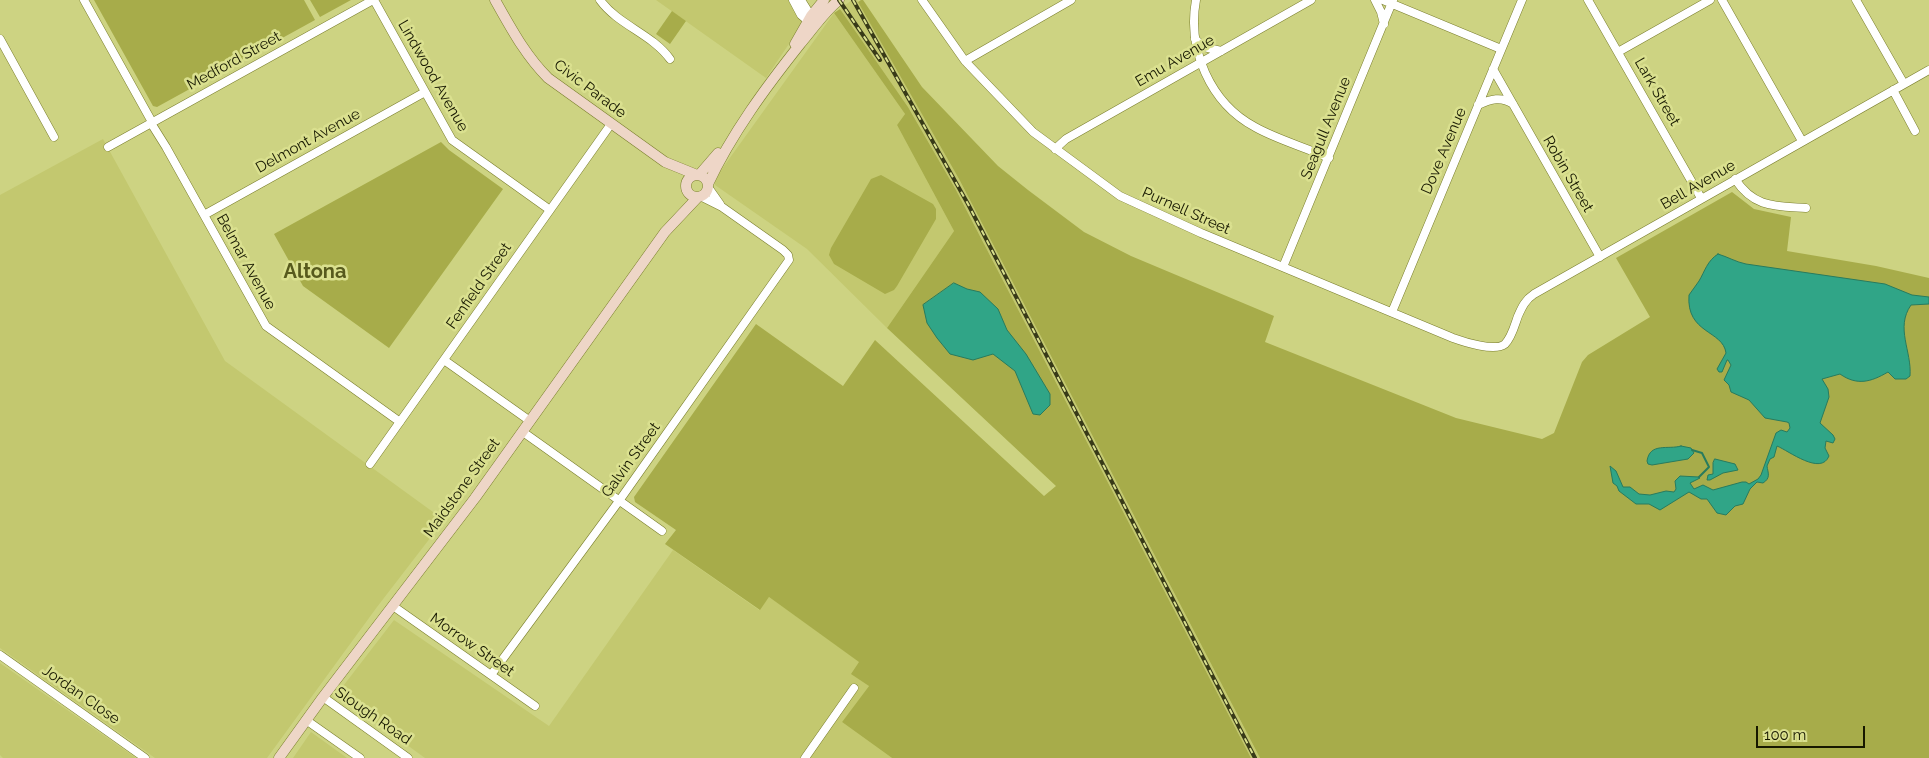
<!DOCTYPE html>
<html>
<head>
<meta charset="utf-8">
<style>
  body { margin:0 }
  #map { position:relative; width:1929px; height:758px; overflow:hidden; background:#cdd382; font-family:Raleway,sans-serif }
  canvas { display:block }
  .scale { position:absolute; left:1756px; top:726px; width:109px; height:22px; box-sizing:border-box; border:2px solid #171800; border-top:0; padding-left:6px; font-size:15px; line-height:18px; white-space:nowrap; color:#171800; -webkit-text-stroke:4px #dae08f; paint-order:stroke }
</style>
</head>
<body>
<div id="map">
<canvas width="1929" height="758"></canvas>
<div class="scale">100 m</div>
</div>
<script>
const ctx = document.querySelector('canvas').getContext('2d');
ctx.lineJoin = 'round';
function paint(path, color) {
  ctx.fillStyle = color;
  ctx.fill(path, 'evenodd');
}
function stroke(path, color, width, dash) {
  ctx.strokeStyle = color;
  ctx.lineWidth = width;
  ctx.lineCap = dash ? 'butt' : 'round';
  ctx.setLineDash(dash || []);
  ctx.stroke(path);
}
function write(font, color, halo, rows, align = 'center') {
  ctx.font = font + ' Raleway,sans-serif';
  ctx.lineWidth = 5;
  ctx.setLineDash([]);
  ctx.textBaseline = 'middle';
  ctx.strokeStyle = halo;
  ctx.fillStyle = color;
  for (const [text, x, y, turn = 0] of rows) {
    ctx.save();
    ctx.translate(x, y);
    ctx.rotate((+turn || 0) * Math.PI / 180);
    ctx.textAlign = isNaN(turn) ? turn : align;
    if (halo) ctx.strokeText(text, 0, 0);
    ctx.fillText(text, 0, 0);
    ctx.restore();
  }
}
const built = new Path2D(`
  M656 0H790L801 19V26L766 78Z
  M852 0H857L866 14 959 179 1260 758H1251L956 190 908 107 840 9Z
  M834 13 905 114 897 125 954 231 887 328 807 249 715 185 714 180Z
  M103 139 225 361 444 520 377 607 267 758H155L0 648V195Z
  M673 550 759 610 769 597 860 662 869 686 842 722 892 758H425L337 694 394 620 549 726Z
  M0 663 136 758H3L0 755Z
  M311 732 347 758H293Z`);
const green = new Path2D(`
  M94 0H304L315 20 157 107 153 106Z
  M310 0H351L320 17Z
  M861 0H863L922 87 998 166 1028 190 1084 232 1131 256 1274 316 1265 342 1456 418 1542 439 1554 433 1582 362 1588 355 1650 317 1616 258 1732 192 1754 209 1791 217 1787 251 1876 266 1929 278V297H1927L1929 304V758H1260L959 179 858 2Z
  M840 9 908 107 956 190 1251 758H892L842 722 869 686 851 674 859 662 769 597 760 610 665 544 676 530 635 502 634 497 756 324 843 386 875 340 1044 496 1056 486 887 328 954 231 897 125 905 114 834 13Z
  M672 11 686 21 670 44 656 34Z
  M441 142 449 150 503 189 389 348 303 286 274 234Z
  M881 175 933 204 936 209V219L897 286 894 290 885 294 834 264 829 255 831 248 871 179Z`);
const water = new Path2D(`
  M1718 254C1728 257 1736 262 1746 264L1885 284 1912 295 1929 297V304L1911 305C1895 328 1912 351 1910 376L1906 379H1895L1888 372C1871 382 1857 386 1840 374L1822 379 1828 389 1829 397 1820 423 1833 435 1835 439 1833 443 1826 441 1825 448 1829 456C1821 476 1789 451 1777 446L1774 457 1770 459 1767 466C1768 473 1771 478 1763 483L1757 482 1750 489 1743 504 1735 506 1726 515 1717 513 1707 499H1701L1689 492 1660 510 1649 504H1636L1619 491 1617 486 1613 483 1610 466 1616 471 1623 487H1630L1639 494 1650 495 1666 491 1674 492 1676 489 1675 481 1680 476 1699 477 1700 478 1690 483 1694 489 1703 485 1713 490 1742 482H1746L1749 484 1758 479 1761 475 1776 433 1781 430 1787 432 1790 428 1789 423 1787 422 1765 418 1749 400 1731 392 1729 385 1724 380 1731 365 1728 360H1727L1722 372H1719L1717 369 1726 353C1723 330 1686 334 1689 295 1692 290 1696 286 1699 281 1705 271 1707 261 1718 254Z
  M954 283 967 289 980 292 998 309 1007 330 1026 354 1050 394V405L1040 415 1033 414 1015 371 993 354 973 360 950 354 937 338 927 323 923 305Z
  M1681 446 1691 448 1694 453 1688 459 1652 465 1648 464 1647 461C1650 442 1668 450 1681 446Z
  M1715 459 1735 464 1738 470 1723 473 1710 480H1707L1708 475 1713 474V463Z`);
const stream = new Path2D(`
  M1692 450 1702 453 1709 467 1699 477`);
const street = new Path2D(`
  M84 0 152 122
  M374 0 452 140 550 210
  M600 0C618 25 652 34 670 59
  M793 0 801 15 808 21
  M801 0 811 16
  M922 0 965 61 1033 132 1120 196 1201 233 1453 338C1464 342 1495 352 1505 344 1512 337 1515 324 1518 316 1522 307 1525 300 1534 294L1929 70
  M1196 0C1187 49 1210 103 1255 127 1278 140 1305 147 1329 158
  M1375 0 1381 12 1384 24
  M1383 0 1501 49
  M1588 0 1701 198
  M1722 0 1802 141
  M1856 0 1904 84
  M0 39 54 137
  M1195 39 1204 47 1221 51
  M1618 52 1710 0
  M965 61 1071 0
  M1493 69 1600 257
  M1893 90 1915 131
  M1478 105C1491 99 1501 96 1513 104
  M151 123 166 147 266 326 400 422
  M108 147 373 0
  M1055 149 1066 139 1311 0
  M1735 179C1754 208 1775 206 1806 208
  M708 187 720 204
  M204 215 425 92
  M1283 267 1393 0
  M1392 312 1522 0
  M444 360 530 421
  M523 432 662 531
  M370 464 611 124
  M393 606 535 706
  M0 655 145 758
  M491 675 619 501 789 260 788 255 783 250 722 207 700 196
  M323 697 408 758
  M306 720 360 758
  M805 758 854 688`);
const secondary = new Path2D(`
  M495 0C511 28 525 55 548 78L665 162 697 175
  M795 44 811 16 824 0
  M699 175 718 153
  M686 186a11 11 0 1 1 22 0a11 11 0 1 1-22 0Z
  M708 184C732 133 766 87 801 43 813 29 824 12 839 0
  M279 758 323 697 475 498 665 232 698 197`);
const rail = new Path2D(`
  M839 0 880 60
  M853 0 968 204 1255 758`);
const streetNames = [
  ["Medford Street",234,61,-29],
  ["Emu Avenue",1175,61,-30],
  ["Lindwood Avenue",433,76,60],
  ["Civic Parade",590,89,37],
  ["Lark Street",1657,92,60],
  ["Seagull Avenue",1326,128,-68],
  ["Delmont Avenue",308,141,-29],
  ["Dove Avenue",1444,151,-67],
  ["Robin Street",1568,174,60],
  ["Bell Avenue",1698,185,-30],
  ["Purnell Street",1186,211,24],
  ["Belmar Avenue",246,262,61],
  ["Fenfield Street",479,286,-55],
  ["Galvin Street",631,460,-54],
  ["Maidstone Street",462,488,-54],
  ["Morrow Street",472,645,35],
  ["Jordan Close",81,695,35],
  ["Slough Road",373,716,35]
];
const districtNames = [
  ["Altona",315,272]
];
paint(built, '#c3c86f');
paint(green, '#a7ac4a');
paint(water, '#30a587');
stroke(water, '#287b5e', 1);
stroke(stream, '#287b5e', 2);
stroke(street, '#7a7e2d', 9);
stroke(secondary, '#7a7e2d', 11);
stroke(street, '#fff', 8);
stroke(secondary, '#eed6c7', 10);
stroke(rail, '#383a18', 4);
stroke(rail, '#dae08f', 2, [5.5]);
write('15px', '#171800', '#dae08f', streetNames);
write('bold 20px', '#575a1d', '#dae08f', districtNames);
</script>
</body>
</html>
